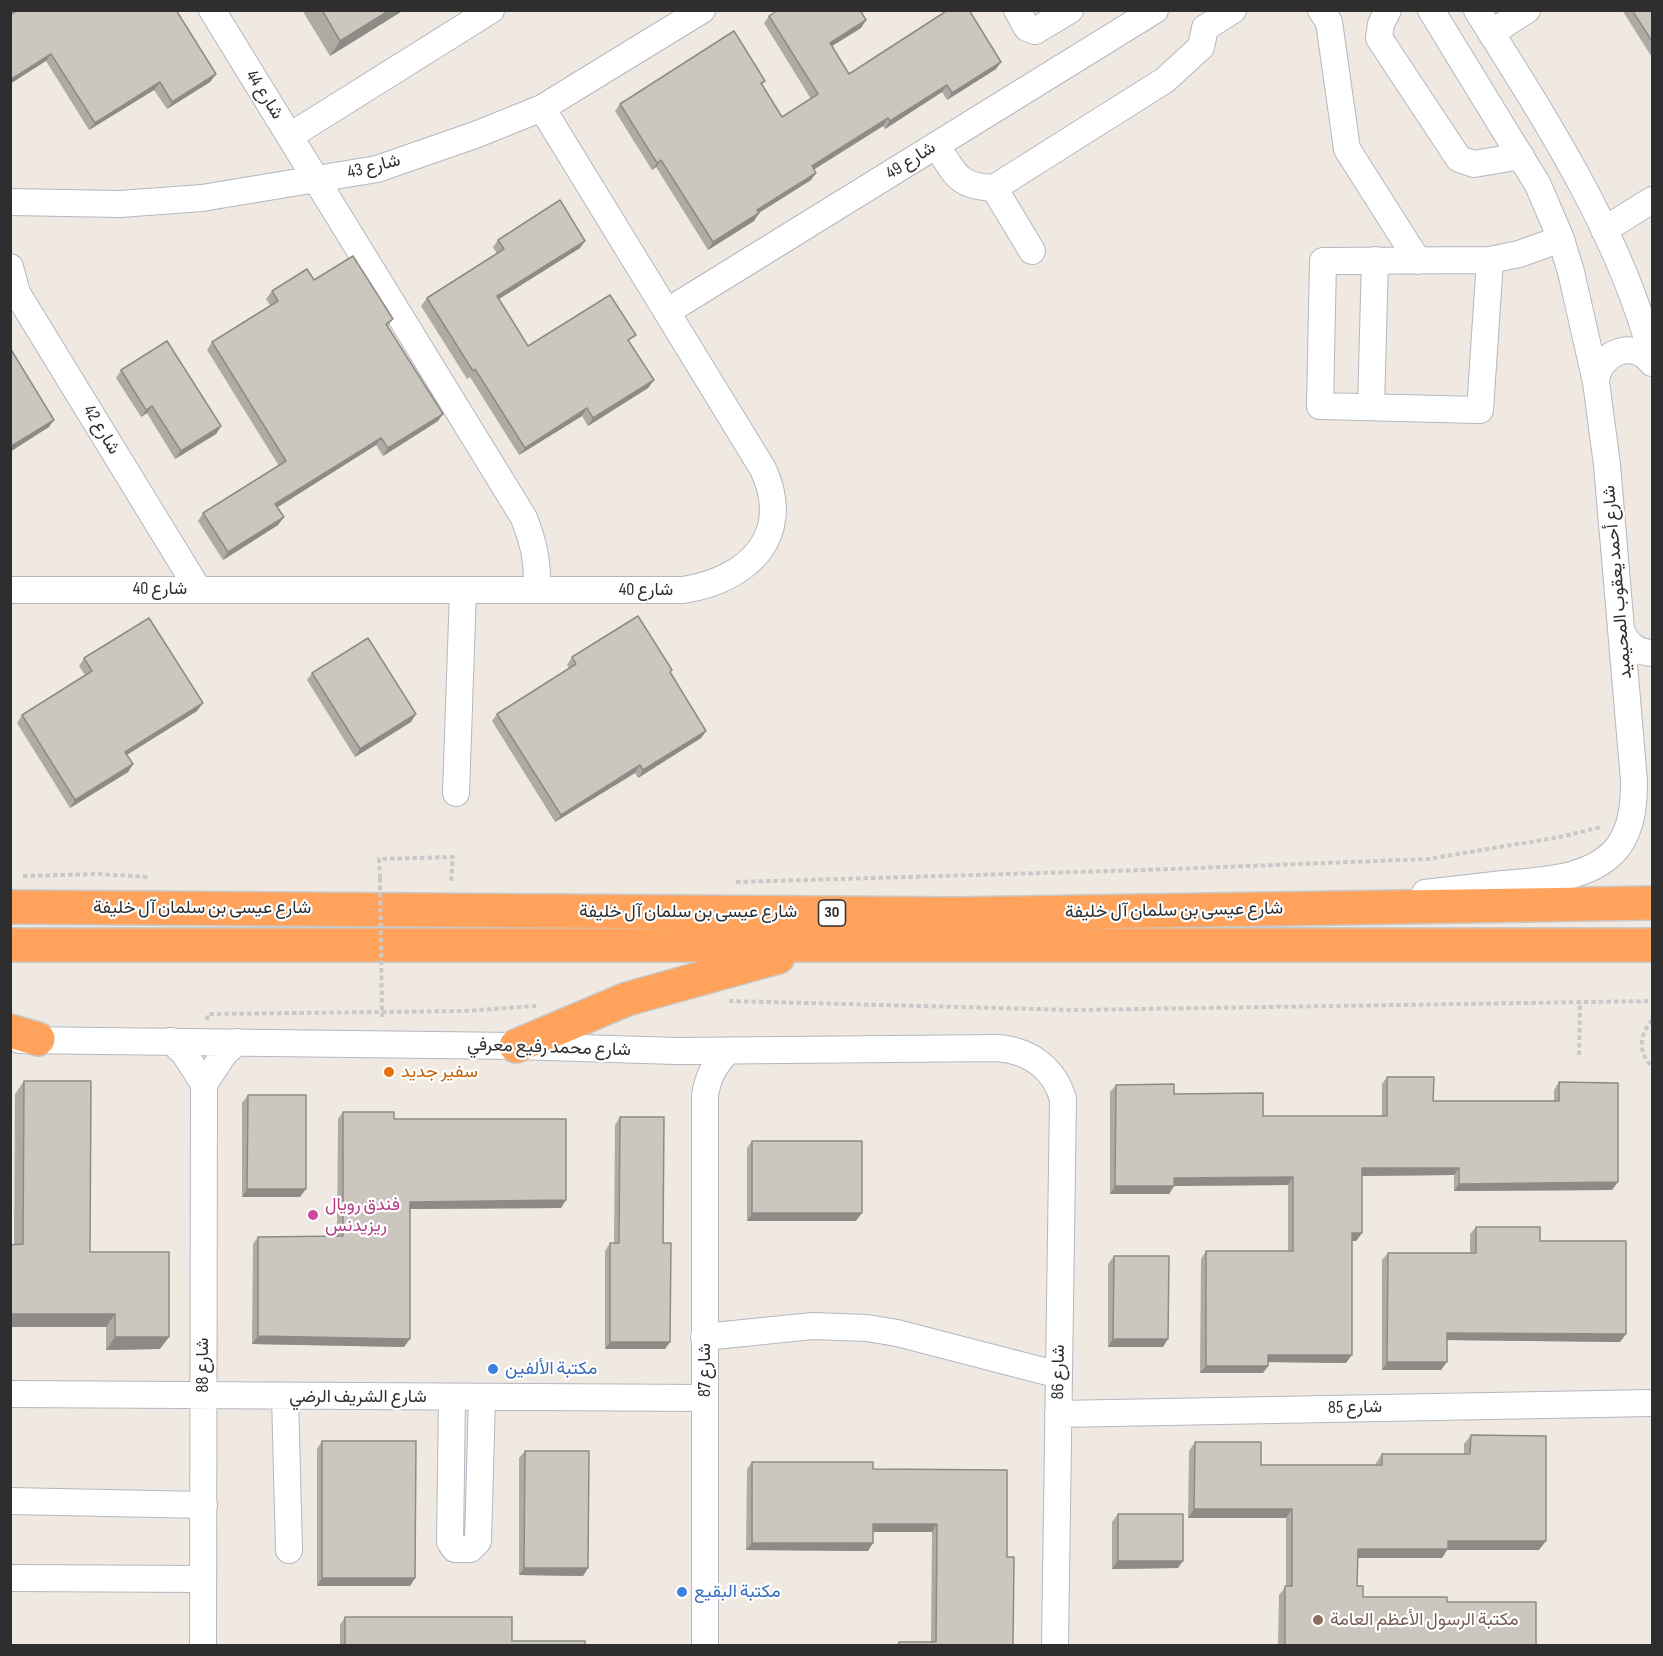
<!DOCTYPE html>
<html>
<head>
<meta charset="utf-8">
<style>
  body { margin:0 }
  #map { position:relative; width:1663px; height:1656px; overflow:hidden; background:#efe9e1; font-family:"Sofia Sans Condensed",sans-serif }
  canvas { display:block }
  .frame { position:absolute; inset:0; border:12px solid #2e2e2e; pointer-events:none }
</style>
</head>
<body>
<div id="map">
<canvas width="1663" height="1656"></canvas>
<div class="frame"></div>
</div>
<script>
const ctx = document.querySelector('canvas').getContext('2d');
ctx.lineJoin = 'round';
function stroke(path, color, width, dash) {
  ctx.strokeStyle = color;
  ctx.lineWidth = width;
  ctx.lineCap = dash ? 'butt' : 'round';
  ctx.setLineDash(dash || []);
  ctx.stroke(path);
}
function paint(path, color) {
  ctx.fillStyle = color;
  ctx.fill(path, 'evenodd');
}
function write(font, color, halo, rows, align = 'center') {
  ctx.font = font + ' "Sofia Sans Condensed",Vazirmatn,sans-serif';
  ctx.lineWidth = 4.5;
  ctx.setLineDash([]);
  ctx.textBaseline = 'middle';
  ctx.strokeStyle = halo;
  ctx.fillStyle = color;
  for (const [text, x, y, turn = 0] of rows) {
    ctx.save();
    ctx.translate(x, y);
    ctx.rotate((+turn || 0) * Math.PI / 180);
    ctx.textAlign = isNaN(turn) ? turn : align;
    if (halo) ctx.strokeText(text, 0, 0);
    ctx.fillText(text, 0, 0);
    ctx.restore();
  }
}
const path = new Path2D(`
  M23 876 98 874 148 877
  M380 878 379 859 453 857 451 883
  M736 882 1144 870 1428 859 1560 837 1601 827
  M729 1001 1075 1010 1652 1001
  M207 1020 208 1014 464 1011 536 1006
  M1652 1020C1639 1036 1638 1052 1652 1067
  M1579 1055 1580 1002`);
const minor = new Path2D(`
  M212 10 524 518C534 544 538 562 537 590
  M1017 10 1027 28 1035 31 1070 10
  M1321 10 1329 22 1347 149 1418 261
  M1388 10 1381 24 1379 38 1459 159 1474 164 1521 156
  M1477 10C1545 119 1619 231 1652 356
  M1491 33 1527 10
  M290 136 491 10
  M936 145C956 174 956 186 994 188L1032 251
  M994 188 1165 80 1201 47 1205 28 1233 10
  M10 202 120 204 202 198 377 169 475 135 542 108 702 10
  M1604 230 1652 200
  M1490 260 1480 410 1320 406 1323 261 1490 260 1519 254 1561 239
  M10 267 17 293 198 589
  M668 311 1155 10
  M1596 382C1598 353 1633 338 1652 363
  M1371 407 1375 260
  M10 590H683C748 580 794 536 763 469L542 108
  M1623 634C1629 647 1639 652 1652 653
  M456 793 463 590
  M1425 893C1451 890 1477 887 1503 884 1541 880 1592 880 1618 847 1632 828 1634 804 1634 781L1607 465 1596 382 1571 272 1561 239 1538 185 1431 10
  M20 1040 516 1046 676 1051 998 1048C1030 1051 1054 1068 1063 1099L1055 1646
  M171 1041 184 1053 204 1084 203 1646
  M204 1084 224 1054 237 1042
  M704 1337 813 1326 867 1328 897 1333 1059 1375
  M10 1394 705 1398
  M285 1396 289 1550
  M452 1397 450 1542 455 1549H470L478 1541 482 1397
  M1058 1414 1652 1403
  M10 1501 204 1505
  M10 1578 203 1579
  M705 1646V1095C708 1077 714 1065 727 1052`);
const highway = new Path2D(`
  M10 907 956 914 1652 903
  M10 945H1652
  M10 1031 38 1039
  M516 1046 627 999 778 957`);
const pathBridge = new Path2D(`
  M380 878 382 1017`);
const wall = new Path2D(`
  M302 10H404L330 56Z
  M1622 10H1653V59Z
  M10 15 216 74 210 82 167 109 154 90 89 130 46 61Z
  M769 16 866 20 861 28 832 46 849 74 1001 62 996 69 947 100 942 92 885 129 883 126 814 169 811 180 759 213 754 221 708 250 656 167 652 170 615 111 620 104 765 81 762 85 782 117 811 99 764 23Z
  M498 240 585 241 580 248 499 299 528 346 630 343 654 380 648 388 588 426 582 416 519 455 470 377 467 379 421 306 427 298 497 254 493 247Z
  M314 280 393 319 388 326 438 421 383 456 376 445 277 507 284 517 278 525 223 560 198 521 203 513 279 466 207 350 212 342 270 305 266 299 272 291Z
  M121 370 221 426 216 434 175 459 147 413 141 417 116 378Z
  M572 657 670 673 706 731 701 738 638 778 635 773 555 822 492 721 497 714 569 668 567 665Z
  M84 658 197 711 127 755 133 764 128 772 70 808 17 723 22 715 85 675 79 666Z
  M312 673 411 722 355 757 307 680Z
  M1387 1077 1433 1101H1554V1090L1559 1082 1612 1190 1454 1191V1175L1362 1176V1233L1356 1241H1352L1346 1363 1268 1362V1366L1263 1373H1200L1201 1259 1206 1251H1288V1185L1174 1186 1169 1194H1110V1092L1116 1085 1174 1094 1263 1116H1382V1084Z
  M24 1081 90 1252 160 1349 106 1350V1327H10V1245H14L15 1094Z
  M248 1095 300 1197H242V1103Z
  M343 1112 394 1119 561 1208 410 1209 404 1347 252 1344 253 1244 258 1237 337 1236 338 1119Z
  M620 1117 663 1243 670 1342 665 1349H605V1251L610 1243H614L615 1125Z
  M752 1141 856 1221H747V1148Z
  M1476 1227 1540 1241 1626 1334 1620 1342 1447 1340 1441 1370H1382V1260L1388 1253H1470V1234Z
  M1114 1256 1163 1347H1108V1264Z
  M1471 1435 1539 1550H1447L1442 1558H1358L1357 1586 1363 1597 1447 1602 1536 1646H1278L1279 1595 1286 1586V1518H1188L1189 1451 1195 1442 1261 1465H1376V1463L1382 1454H1464V1444Z
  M322 1441 415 1578 410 1586H317V1449Z
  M525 1451 588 1568 583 1576 519 1575V1458Z
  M752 1462 873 1469 1007 1557 1013 1646H897L899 1642H931L932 1532H873L868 1551 746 1550 747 1469Z
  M1118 1514 1178 1568 1112 1569V1522Z
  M345 1617 512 1641 585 1646H340V1625Z`);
const shadedWall = new Path2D(`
  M390 10H404L330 56 340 41Z
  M866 20 861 28 824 51 830 43Z
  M51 54 46 61 10 84V80Z
  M1001 62 996 69 947 100 952 93Z
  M216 74 210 82 167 109 172 102Z
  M160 82 154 90 89 130 95 123Z
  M947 85 942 92 885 129 890 121Z
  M888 118 883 126 807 174 812 166Z
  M661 160 656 167 652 170 657 163Z
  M816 173 811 180 752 217 757 210Z
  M759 213 754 221 708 250 713 242Z
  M585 241 580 248 491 304 497 296Z
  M654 380 648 388 588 426 593 418Z
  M152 406 147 413 141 417 146 410Z
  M587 408 582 416 519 455 525 448Z
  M443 414 438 421 383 456 388 448Z
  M54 420 49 427 10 452V447Z
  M221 426 216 434 175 459 181 451Z
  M381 438 376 445 270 512 275 504Z
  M284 517 278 525 223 560 228 552Z
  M203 703 197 711 120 759 125 752Z
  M416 714 411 722 355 757 360 749Z
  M706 731 701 738 638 778 643 770Z
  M133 764 128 772 70 808 75 800Z
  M640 765 635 773 555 822 561 815Z
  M1362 1168H1459L1454 1175 1357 1176Z
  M1293 1177 1288 1185 1169 1186 1174 1178Z
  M1618 1182 1612 1190 1454 1191 1459 1184Z
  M1115 1186H1174L1169 1194H1110Z
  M247 1189H306L300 1197H242Z
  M566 1200 561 1208 405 1209 410 1202Z
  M752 1213H862L856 1221H747Z
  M1352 1233H1362L1356 1241H1347Z
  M10 1314H115L106 1327H10Z
  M1447 1333 1626 1334 1620 1342 1441 1340Z
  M258 1336 410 1339 404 1347 252 1344Z
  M115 1337H169L160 1349 106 1350Z
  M1113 1339H1168L1163 1347H1108Z
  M610 1342H670L665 1349H605Z
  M1268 1355H1352L1346 1363 1263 1362Z
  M1387 1362H1447L1441 1370H1382Z
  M1206 1366H1268L1263 1373H1200Z
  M1194 1509H1292L1286 1518H1188Z
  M873 1524H937L932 1532H868Z
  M1448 1541H1546L1539 1550H1447L1442 1558H1351L1358 1549Z
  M752 1543H873L868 1551 746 1550Z
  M1118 1561H1183L1178 1568 1112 1569Z
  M524 1568H588L583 1576 519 1575Z
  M322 1578H415L410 1586H317Z`);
const building = new Path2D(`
  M18 10H176L216 74 172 102 160 82 95 123 51 54 10 80V15Z
  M322 10H390L340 41Z
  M778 10H860L866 20 830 43 849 74 948 10H969L1001 62 952 93 947 85 890 121 888 118 812 166 816 173 757 210 759 213 713 242 661 160 657 163 620 104 734 31 765 81 761 83 782 117 818 94 769 16Z
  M1632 10H1653V43Z
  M560 200 585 241 497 296 528 346 610 295 636 335 628 340 654 380 593 418 587 408 525 448 475 369 473 371 427 298 504 249 498 240Z
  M353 256 393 319 386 324 443 414 388 448 381 438 275 504 284 517 228 552 203 513 286 461 212 342 278 301 272 291 307 269 314 280Z
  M167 341 221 426 181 451 152 406 146 410 121 370Z
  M10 348 54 420 10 447Z
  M638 616 672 670 670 672 706 731 643 770 640 765 561 815 497 714 576 664 572 657Z
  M149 618 203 703 125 752 133 764 75 800 22 715 92 671 84 658Z
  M368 638 416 714 360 749 312 673Z
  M1387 1077H1434L1433 1101H1559V1082L1618 1083V1182L1459 1184V1168H1362V1233H1352V1355H1268V1366H1206V1251H1293V1177L1174 1178V1186H1115L1116 1085 1174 1084V1094L1263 1093V1116H1387Z
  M24 1081H91L90 1252H169V1337H115V1314H10V1245L23 1244Z
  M248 1095H306V1189H247Z
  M343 1112H394V1119H566V1200L410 1202V1339L258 1336V1237L343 1236Z
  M620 1117H664L663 1243H671L670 1342H610V1243H619Z
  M752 1141H862V1213H752Z
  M1476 1227H1540V1241H1626V1334L1447 1333V1362H1387L1388 1253H1476Z
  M1114 1256H1169L1168 1339H1113Z
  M1471 1435 1546 1436V1541H1448V1549H1358L1357 1586H1363V1597H1447V1602H1536V1646H1285V1586H1292V1509H1194L1195 1442H1261V1465H1382V1454H1470Z
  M322 1441H416L415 1578H322Z
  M525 1451H589L588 1568H524Z
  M752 1462H873V1469L1007 1470V1557H1014L1013 1646H899V1642H936L937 1524H873V1543H752Z
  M1118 1514H1183V1561H1118Z
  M345 1617H512V1641H585V1646H345Z`);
const markers = [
  [389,1072,6,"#e8710a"],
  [313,1215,6,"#d1479c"],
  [493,1369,6,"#3f7fe0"],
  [682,1592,6,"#3f7fe0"],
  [1318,1620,6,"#8d6e63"]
];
const shields = [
  [832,913,27]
];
const shieldNames = [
  ["30",832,913]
];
const streetNames = [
  ["شارع 44",264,95,58],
  ["شارع 49",911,161,-32],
  ["شارع 43",374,167,-14],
  ["شارع 42",101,430,59],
  ["شارع أحمد يعقوب المحيميد",1618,582,-95],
  ["شارع 40",160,589],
  ["شارع 40",646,590],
  ["شارع عيسى بن سلمان آل خليفة",202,908],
  ["شارع عيسى بن سلمان آل خليفة",1174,911,-1],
  ["شارع عيسى بن سلمان آل خليفة",688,912],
  ["شارع محمد رفيع معرفي",549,1048,2],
  ["شارع 88",203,1365,-90],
  ["شارع 87",705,1370,-90],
  ["شارع 86",1059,1372,-89],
  ["شارع الشريف الرضي",358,1397],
  ["شارع 85",1355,1408,-1]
];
const foodNames = [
  ["سفير جديد",401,1072]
];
const hotelNames = [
  ["فندق رويال",325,1205],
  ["ريزيدنس",325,1226]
];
const shopNames = [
  ["مكتبة الألفين",505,1369],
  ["مكتبة البقيع",694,1592]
];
const educationNames = [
  ["مكتبة الرسول الأعظم العامة",1330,1620]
];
stroke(minor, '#b4b7c1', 28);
stroke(highway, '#c9c9c9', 36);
stroke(path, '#c9c9c9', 4, [4.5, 3]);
stroke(minor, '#fff', 26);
stroke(highway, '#ffa35c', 33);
stroke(pathBridge, '#c9c9c9', 4, [4.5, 3]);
paint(wall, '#afaba4');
paint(shadedWall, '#8e8b86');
paint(building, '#cbc7bf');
stroke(building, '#8e8b86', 1.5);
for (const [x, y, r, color] of markers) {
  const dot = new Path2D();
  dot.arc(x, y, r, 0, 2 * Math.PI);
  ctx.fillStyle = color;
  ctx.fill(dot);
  stroke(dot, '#fff', 2);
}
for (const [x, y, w] of shields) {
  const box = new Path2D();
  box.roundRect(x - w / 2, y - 13, w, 26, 4.5);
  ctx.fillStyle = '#fff';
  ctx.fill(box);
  stroke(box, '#2e2e2e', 1.5);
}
write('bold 16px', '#2e2e2e', null, shieldNames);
write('18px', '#2e2e2e', '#fff', streetNames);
write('18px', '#c56008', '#fff', foodNames, 'left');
write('18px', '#b23c85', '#fff', hotelNames, 'left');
write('18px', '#366cbe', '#fff', shopNames, 'left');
write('18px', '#785e54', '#fff', educationNames, 'left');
</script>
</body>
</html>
